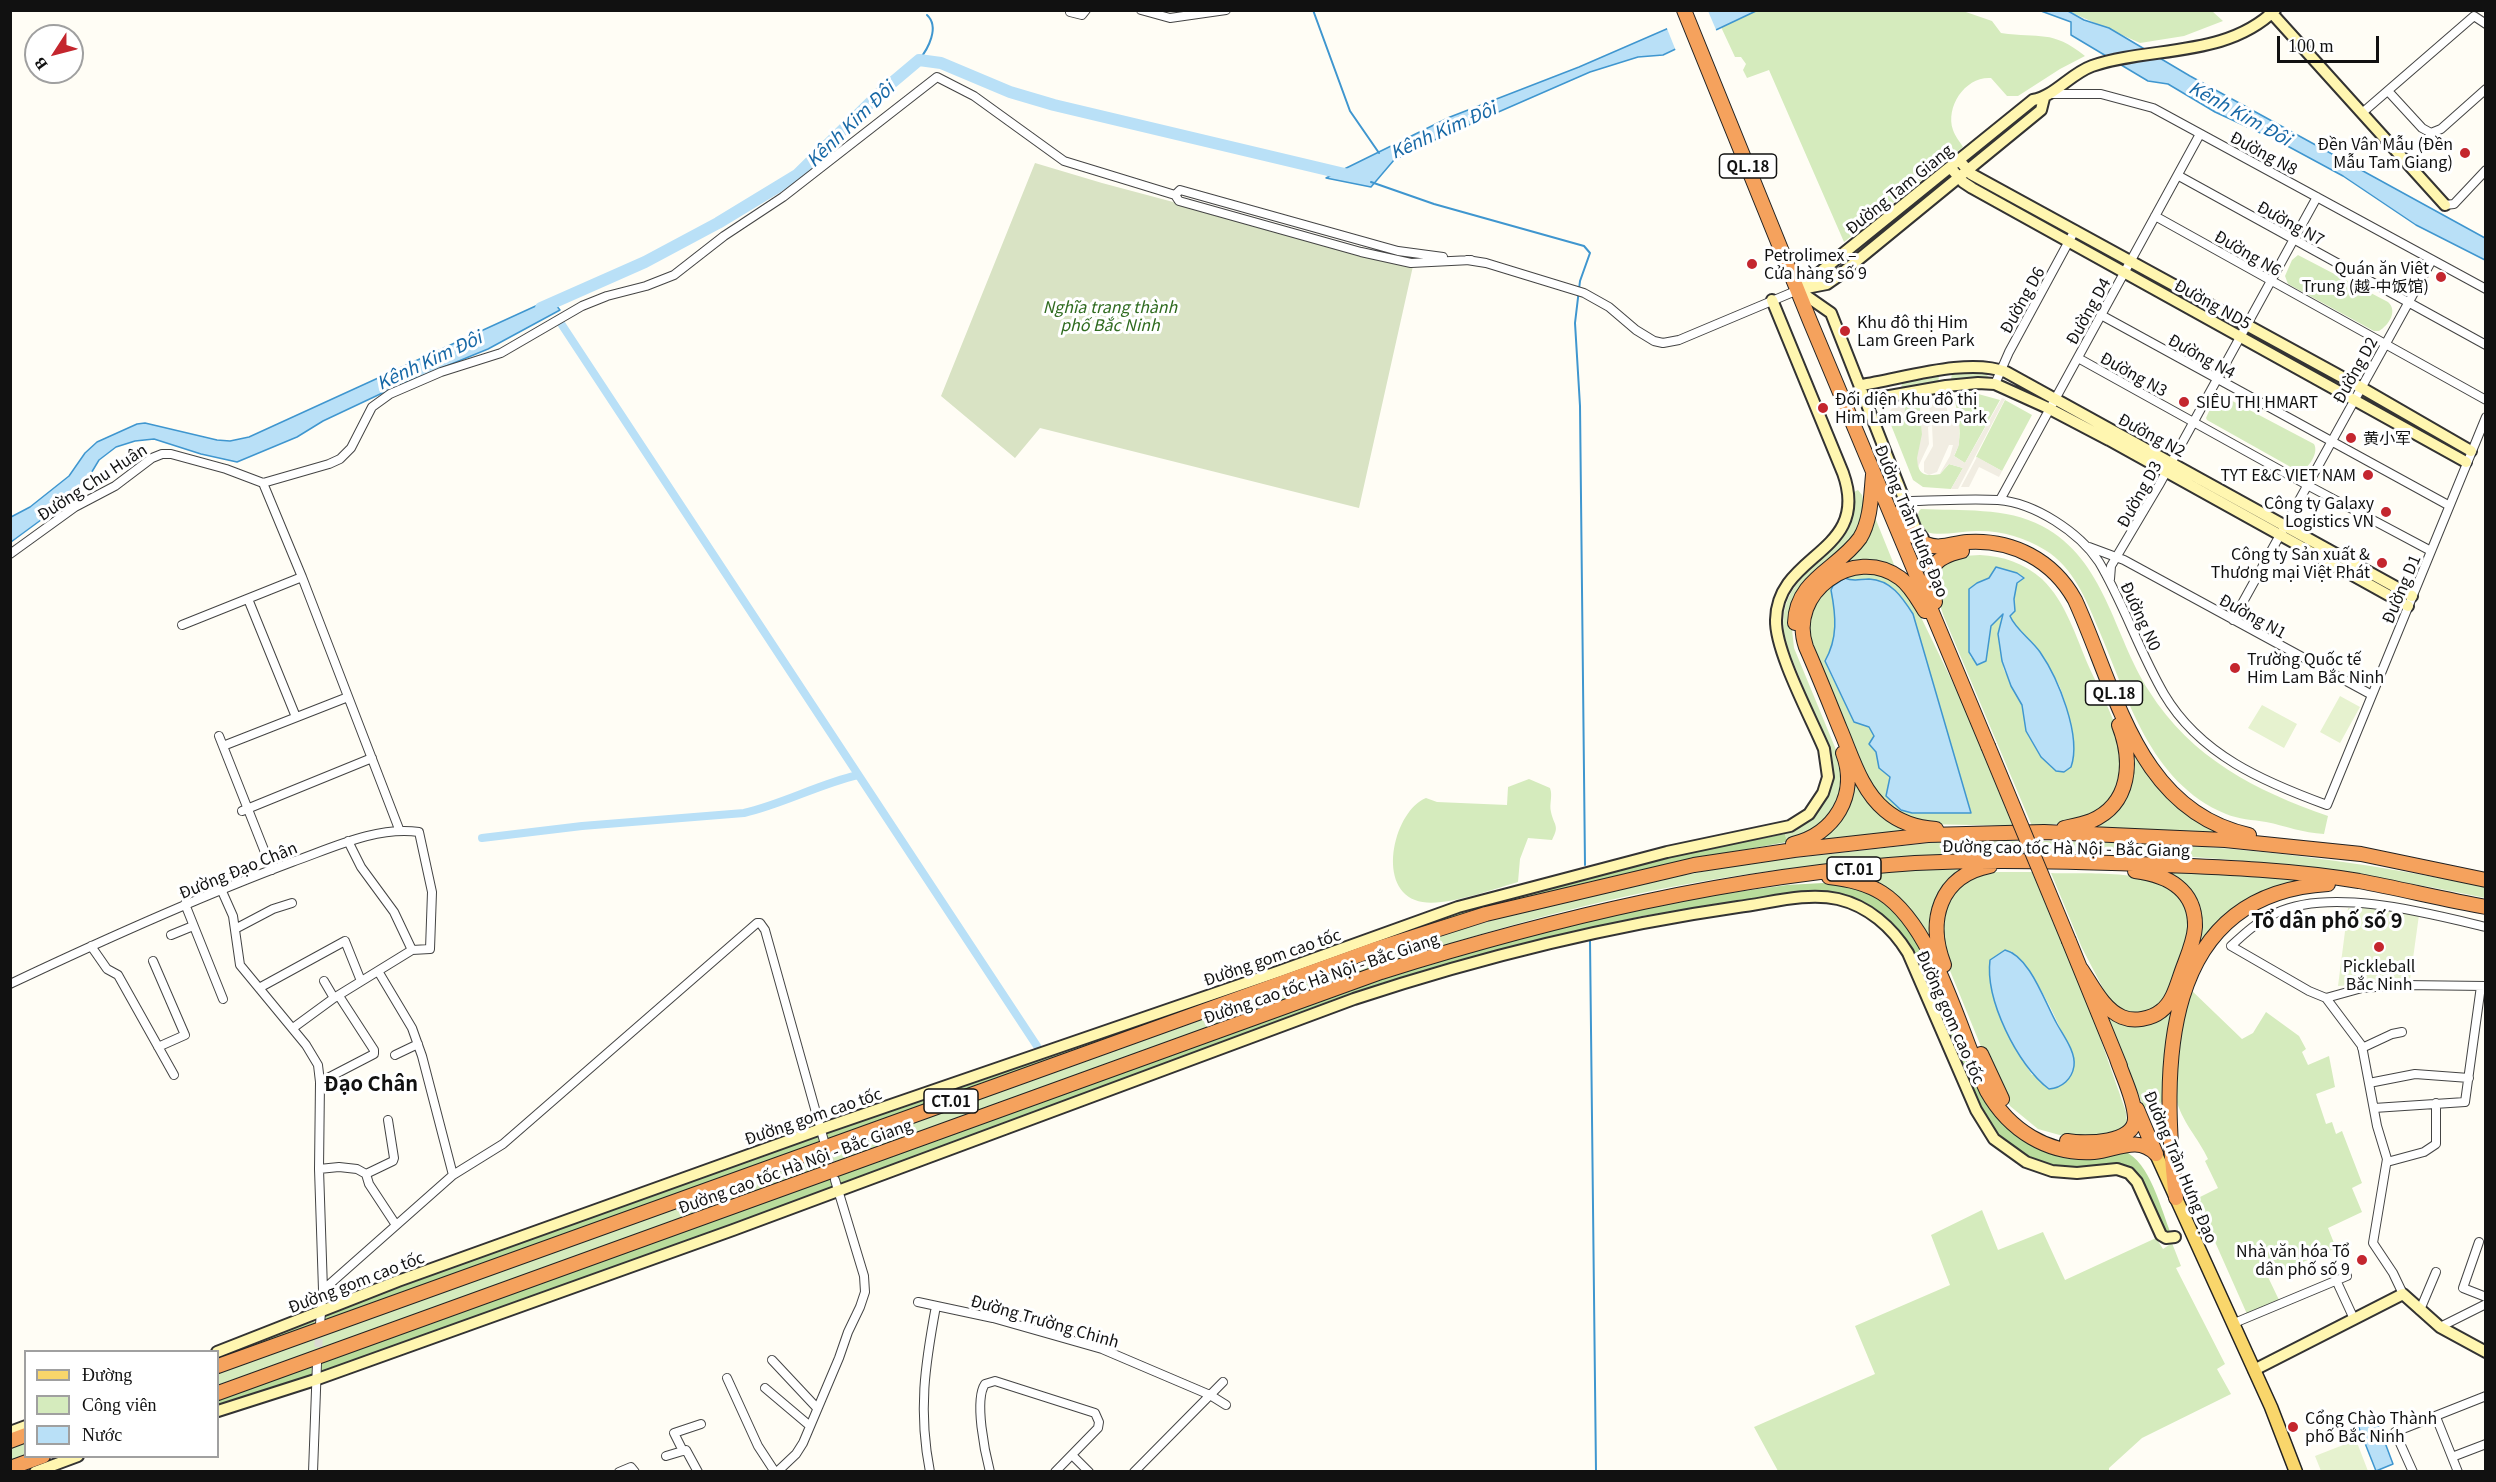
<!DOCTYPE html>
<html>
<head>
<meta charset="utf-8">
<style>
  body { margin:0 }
  #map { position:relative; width:2496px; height:1482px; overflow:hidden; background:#fffdf5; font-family:Georgia,serif }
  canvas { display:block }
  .frame { position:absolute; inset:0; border:12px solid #111; pointer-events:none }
  .legend { position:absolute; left:24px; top:1350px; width:195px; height:108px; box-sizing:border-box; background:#fff; border:2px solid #a0a0a0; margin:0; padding:8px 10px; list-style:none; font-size:18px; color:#111 }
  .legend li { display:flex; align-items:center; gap:12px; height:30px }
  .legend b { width:30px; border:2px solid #a0a0a0 }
  .north { position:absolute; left:24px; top:24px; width:60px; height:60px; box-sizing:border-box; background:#fff; border:2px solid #a0a0a0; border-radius:50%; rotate:234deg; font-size:16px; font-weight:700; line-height:24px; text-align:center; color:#111 }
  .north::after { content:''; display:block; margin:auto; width:21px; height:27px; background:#c4262e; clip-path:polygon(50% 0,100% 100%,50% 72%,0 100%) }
  .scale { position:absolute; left:2277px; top:36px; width:102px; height:27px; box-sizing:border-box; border:3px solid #111; border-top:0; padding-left:8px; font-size:18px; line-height:21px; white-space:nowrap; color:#111; -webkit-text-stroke:4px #fff; paint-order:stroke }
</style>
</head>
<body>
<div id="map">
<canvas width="2496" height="1482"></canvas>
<div class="frame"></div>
<ul class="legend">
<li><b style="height:8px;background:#f9d66b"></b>Đường</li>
<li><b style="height:16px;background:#d5ebbd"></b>Công viên</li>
<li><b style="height:16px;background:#b9e0f7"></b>Nước</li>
</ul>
<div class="north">B</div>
<div class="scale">100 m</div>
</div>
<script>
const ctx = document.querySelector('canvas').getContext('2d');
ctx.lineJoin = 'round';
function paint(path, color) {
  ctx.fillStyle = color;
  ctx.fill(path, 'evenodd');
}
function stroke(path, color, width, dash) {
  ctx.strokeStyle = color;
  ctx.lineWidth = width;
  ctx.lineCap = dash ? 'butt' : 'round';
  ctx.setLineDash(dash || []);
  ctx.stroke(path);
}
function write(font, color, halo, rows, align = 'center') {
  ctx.font = font + ' Georgia,"Noto Sans SC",serif';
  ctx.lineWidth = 6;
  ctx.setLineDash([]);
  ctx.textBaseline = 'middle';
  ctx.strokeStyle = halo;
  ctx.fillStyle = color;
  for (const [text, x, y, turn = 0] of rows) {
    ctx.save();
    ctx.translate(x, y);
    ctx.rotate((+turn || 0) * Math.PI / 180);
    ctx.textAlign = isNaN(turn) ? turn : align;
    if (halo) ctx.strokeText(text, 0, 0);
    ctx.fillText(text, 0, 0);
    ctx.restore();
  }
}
const green = new Path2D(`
  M1756 11H1963L1992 21 2001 33C2041 39 2051 29 2085 56L2060 69 2018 96H2007L1991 78C1966 76 1945 106 1953 130 1955 136 1960 142 1963 147L1844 242 1769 70 1747 78 1743 70 1746 64 1741 57H1735L1721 27Z
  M2068 11H2212L2223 21 2184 36 2140 43Z
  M1983 186 2066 232 2065 233 1983 190Z
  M2298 255 2388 302C2398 311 2389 325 2379 331H2374L2288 284 2285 276 2292 260Z
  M2141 272 2234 323V325L2231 326 2140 276Z
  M2255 335 2347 386V387L2344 389 2253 339Z
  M1968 372 1985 373 1989 377 1988 379H1951L1952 374Z
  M1936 377H1939L1938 383 1903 389 1901 387 1903 382Z
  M1971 392 2000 400 1965 463 1954 456C1965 437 1957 415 1954 395Z
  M2221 395 2314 444C2319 453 2309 467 2301 472L2296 470 2207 420 2206 418 2214 400Z
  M2370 399 2457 447V449L2373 405 2369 401Z
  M1919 400C1920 412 1922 423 1922 435 1923 451 1905 481 1940 474L1949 464 1963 468 1951 489 1923 487 1913 480 1891 425 1896 424 1904 416 1905 402Z
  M2005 400 2032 415 2002 471 1976 457Z
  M1858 490 1862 495 1865 511 1859 530 1791 620 1794 648 1839 757 1842 793 1829 820 1787 842 1785 834C1821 822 1835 791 1831 756L1786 644C1767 562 1861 564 1854 492Z
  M1921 509C1960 511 2007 507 2042 526 2106 560 2113 635 2149 691 2191 758 2256 791 2328 816L2324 834C2303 833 2286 826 2266 822 2253 820 2238 819 2226 814 2149 782 2128 697 2098 628 2086 599 2073 567 2045 550 2026 538 2002 531 1980 531 1962 530 1943 537 1926 532L1917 518 1919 511Z
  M1874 515 1897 572 1838 569Z
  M1980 555C2003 556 2024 563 2042 579 2066 602 2076 637 2089 667 2098 687 2119 726 2121 747 2129 811 2085 824 2032 826L1944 617 1935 591 1940 566 1963 556ZM1996 567 2017 573 2014 599 2015 611 2010 616C2016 630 2031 639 2040 652 2047 662 2053 674 2059 685 2066 700 2081 758 2067 770L2056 771 2050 766 2041 757 2029 737 2022 705 2004 670 2002 661 1998 634 2002 614 1991 626 1986 661 1971 658 1969 653V596L1977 583 1989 578Z
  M1856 570 1894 578 1915 605 1972 722 2016 826 1925 824 1890 810 1865 779 1806 630 1815 596ZM1868 579 1912 614 1971 812 1912 813 1901 810 1886 796 1890 776 1879 768 1876 752 1869 744 1874 736 1869 727 1854 722 1828 669 1825 661C1838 638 1836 616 1831 590L1849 580Z
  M2134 748 2141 761 2236 838 2082 829 2106 816 2130 750Z
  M1850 768 1864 790 1915 830 1868 834 1812 844 1823 836Z
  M1529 779 1550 788C1553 796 1549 804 1551 812 1554 826 1560 825 1552 840L1528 838 1520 859 1518 882C1493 889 1439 910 1415 900 1376 885 1395 810 1426 798L1437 802 1507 805 1508 787Z
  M2046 841C2090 842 2134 842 2178 845 2282 851 2384 866 2485 887V898C2207 839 1916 836 1637 894 1562 910 1489 931 1416 954L218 1385V1373L1418 942 1538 907 1637 884 1749 863 1938 842Z
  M1977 864 1942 893 1945 979 1841 874Z
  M2154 869 2248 873 2313 880 2253 900 2185 972 2196 914Z
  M1988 872H2035L2089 1006 2126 1112 2127 1123 2115 1134 2074 1139 2038 1129 2010 1106 1991 1071 1944 956 1939 915 1964 880ZM2011 951C2037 972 2064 1033 2074 1064L2032 1075 2016 1049 1992 992Z
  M2051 873C2090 875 2188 864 2189 922 2190 936 2183 949 2179 962 2174 975 2170 999 2157 1007 2151 1011 2143 1013 2136 1016L2113 1007 2106 994 2082 948Z
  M2189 988 2242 1039 2253 1033 2266 1012 2299 1036 2306 1049 2302 1052 2308 1065 2329 1056 2335 1087 2316 1094 2326 1124 2332 1122 2336 1134 2342 1131 2362 1183 2352 1188 2362 1212 2328 1228 2336 1248 2268 1277 2279 1300 2247 1314 2196 1199 2218 1188 2205 1161 2208 1159C2199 1139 2181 1121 2176 1098 2170 1073 2184 1016 2189 988Z
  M2176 996 2163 1101C2158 1106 2150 1111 2143 1106L2104 1007 2134 1024Z
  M1982 1210 1998 1250 2043 1232 2065 1280 2156 1238 2163 1249 2172 1243 2181 1266 2176 1268 2225 1364 2217 1369 2231 1394 2142 1438 2109 1468V1471H1778L1754 1427 1875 1374 1855 1326 1950 1285 1931 1235Z
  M25 1442V1455L11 1460V1448Z`);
const forest = new Path2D(`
  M1785 834 1787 842 1687 860 1503 904 827 1142V1132L1059 1054 1419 925 1476 907 1667 857Z
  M1823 883 1856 886 1888 903 1919 939 1974 1070 2025 1138 2124 1151C2150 1162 2161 1209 2171 1234L2165 1233 2151 1208 2118 1165C2105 1163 2092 1166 2079 1167 2040 1169 2010 1151 1986 1121L1914 958 1864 904 1772 897 1642 916 1480 955 1365 990 843 1185 837 1179 838 1174 1452 954 1651 904 1787 885Z
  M818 1135 823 1142 322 1325 323 1316 326 1314Z
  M831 1176 833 1183 832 1188 322 1372 320 1369V1363Z
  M312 1320 317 1324 218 1362V1355Z
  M313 1364V1372L310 1377 218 1407V1398Z`);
const cemetery = new Path2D(`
  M1035 163 1102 183 1413 266 1359 508 1040 428 1015 458 941 396Z`);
const pitch = new Path2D(`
  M2340 696 2360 707 2340 743 2320 732Z
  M2262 705 2297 724 2284 748 2248 728Z
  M2348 908H2368L2419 915 2410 980 2338 986Z
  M2356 1440 2368 1471H2321L2315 1456Z`);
const plaza = new Path2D(`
  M1944 395 1949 419 1958 417 1959 426V445L1954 456 1965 463 2002 398 2005 399 1958 489H1951L1963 468 1949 464 1939 475 1950 456 1953 445H1949L1937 472 1929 475 1924 472V462L1933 446 1932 425 1928 427 1929 444 1918 467 1917 458 1922 434 1921 418 1926 417 1927 423 1931 421 1928 398Z
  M1905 403 1904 416 1896 424 1891 425 1888 415 1891 409Z
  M1977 457 2002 471 1999 477 1979 467 1969 487H1961Z`);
const water = new Path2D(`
  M1708 11H1756L1663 55 1638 57 1590 72 1432 141 1394 160 1371 187 1326 178 1450 117 1579 67Z
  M2041 11H2068L2084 20 2109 28 2190 76 2485 238V260L2416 225 2343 176 2280 142 2215 112 2168 84 2148 81 2071 35V22Z
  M551 299 560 310 488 349 393 388 323 421 297 437 237 462 201 454 154 439 135 441 116 447 99 460 84 485 64 503 11 542V517L30 507 69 476 85 453 97 442 137 424 145 423 217 440 230 441 249 437Z
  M1996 567 2017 573 2024 578 2017 583 2014 599 2015 611 2010 616C2016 630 2031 639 2040 652 2058 678 2082 736 2071 767L2064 772 2056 771 2041 757 2026 731 2022 705 2011 686 2002 661 1998 634 2003 614 1991 626 1986 661 1977 665 1969 652V589L1977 583 1989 578Z
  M1845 578C1853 582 1860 579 1869 579 1891 580 1902 597 1913 614L1971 813H1912L1901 810 1886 796 1890 777 1879 768 1876 752 1869 744 1874 736 1869 727 1854 722 1825 661C1838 638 1836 616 1831 590L1833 586Z
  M2005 950C2030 956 2045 1003 2057 1024 2063 1035 2076 1052 2074 1066 2072 1079 2062 1088 2049 1089 2017 1065 1985 999 1990 960Z
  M2375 1416 2393 1464 2376 1471 2357 1423Z`);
const pier = new Path2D(`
  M1705 11H1708L1717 32 1676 51 1666 26Z`);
const stream = new Path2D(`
  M921 10V11
  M1313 10 1350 111 1379 153
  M919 60C928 49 940 27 927 15
  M1371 182 1434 204 1584 246 1590 253 1580 281 1575 323 1580 406 1585 865
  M1590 941 1596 1472`);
const canal = new Path2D(`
  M562 325 1037 1046
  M482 838 582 826 744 813C783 804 819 784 858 775`);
const river = new Path2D(`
  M541 308 645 262 718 223 797 175 881 92 919 60 941 63 1010 92 1054 105 1353 176`);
const streetTunnel = new Path2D(`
  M825 1144 833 1172
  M318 1359 319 1329`);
const street = new Path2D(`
  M1141 10 1170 18 1226 10
  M1070 12 1082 15 1086 10
  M2388 91 2422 128 2431 133 2441 129 2486 89
  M2051 94H2101L2153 108 2486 289
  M2362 113 2474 16 2486 24
  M2179 176 2486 345
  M1175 195 1180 190 1398 251 1443 257
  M2445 205 2454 204 2486 170
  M2155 216 2486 400
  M1467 260 1486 263 1584 293 1609 307 1636 330 1654 341 1663 343 1679 340 1798 290
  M2101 315 2448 505
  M2078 358 2307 485 2431 551
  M1995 384 2009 352 2075 230
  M263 483 329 464 340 459 351 448 372 407 390 394 441 372 501 353 582 306 607 296 646 286 674 275 724 236 783 197 937 77 974 96 1064 161 1175 195 1179 201 1361 252 1411 263 1471 260
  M263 483 302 577 399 829
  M2000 500 2200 134
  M1905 501C1935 501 1968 498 1998 500 2035 503 2079 532 2099 562 2124 604 2139 651 2164 694 2200 755 2264 782 2327 805L2486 417
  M2089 547 2124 560 2372 695
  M10 554 75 507 115 486 152 458 162 454H171L226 469 263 483
  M2110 579 2111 566 2159 485 2317 197
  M248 599 296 717
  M2233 620 2432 260
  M182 625 302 577
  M219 736 272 870
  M223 746 348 697
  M242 811 372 758
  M348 841 361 867 394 912 412 950
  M221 889 233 916 240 965 306 1045 318 1065 320 1082 319 1169 323 1290 320 1324
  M185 904 223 999
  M2486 927C2428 913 2331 887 2276 913 2258 921 2245 933 2231 946L2309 991 2326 998 2362 988 2403 985 2486 986
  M235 929 273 909 292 903
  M171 935 193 926
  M91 946 107 969 118 975 174 1075
  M153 961 185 1035 158 1047
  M324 981 334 998
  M10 984C103 940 196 898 292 862 332 848 376 826 419 832L432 892 430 949 412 950 334 998 293 1028
  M259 988 345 941 361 981
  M2326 998 2362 1046 2377 1126 2387 1159 2373 1243 2393 1273 2403 1294
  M2362 1048 2392 1034 2402 1032
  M395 1055 418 1044
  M320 1082 374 1054V1050L339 996
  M2369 1083 2415 1074 2469 1078
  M2374 1108 2465 1102 2481 986
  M2387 1162 2424 1152 2436 1144V1103
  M319 1169 339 1167 357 1169 366 1174 369 1184 396 1225
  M366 1174 393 1161 394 1158 388 1120
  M453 1175 503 1144 757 923H760L765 930 824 1141
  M2479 1242 2463 1288 2486 1297
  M2336 1280 2354 1319
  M323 1290 453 1175 422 1056 412 1028 378 971
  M918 1302 993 1318 1102 1349 1210 1395 1226 1405
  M2420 1310 2436 1272
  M2232 1324 2347 1276
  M2440 1327 2486 1304
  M772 1360 817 1408
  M727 1378 758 1446 775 1472
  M765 1388 810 1426
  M2436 1417 2458 1472
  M683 1451 674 1433 701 1424
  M1072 1455 1089 1472
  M666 1456 686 1450 698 1472
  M2452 1457 2486 1444
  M313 1472 317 1363
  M619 1472 631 1467 635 1472
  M777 1472 796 1454 803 1443 839 1358 848 1332 860 1307 865 1292 864 1276 835 1180
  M930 1472C918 1411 925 1365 936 1306
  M990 1472C985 1453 974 1400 985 1384L995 1381 1095 1413 1099 1422 1098 1428 1055 1472
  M1134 1472 1223 1382
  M2413 1472 2395 1432 2486 1396`);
const secondary = new Path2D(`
  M2269 10 2445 205
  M1959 160 1971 174 2360 387 2471 451
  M1950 167 1963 182 1972 188 2466 462
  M1801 289 1827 284 1837 277 2041 110 2044 98
  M1798 290 2033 100C2055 96 2070 74 2092 66 2151 46 2226 58 2275 10
  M1798 290 1831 313 1915 527 1923 538
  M1861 385C1902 379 1967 357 2006 372L2412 596
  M1867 400 1946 386 1978 383 1995 384 2048 408 2109 440 2408 606
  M217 1352 398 1281 821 1129 1280 971 1458 907 1667 852 1790 826 1809 814 1823 793 1828 777 1824 749C1811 718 1775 651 1776 620 1777 552 1872 554 1843 473L1772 300
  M2254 1370 2403 1294 2440 1327 2486 1352
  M218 1411 315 1380 733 1230 1354 999C1481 957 1606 926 1738 907 1770 903 1806 892 1838 899 1868 906 1892 927 1908 953L1976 1110 1994 1139 2026 1162 2052 1171 2077 1173 2117 1169 2129 1173 2137 1182 2161 1235 2166 1238 2175 1237
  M10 1432 26 1426
  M35 1472 78 1456`);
const primary = new Path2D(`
  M2156 1154 2271 1407 2296 1472`);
const highway = new Path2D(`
  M1684 10 1810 321 1988 746
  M1897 514C1903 525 1914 539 1926 544 1940 550 1953 543 1967 542 2012 539 2053 560 2075 600 2116 689 2137 811 2249 835
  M1935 602C1928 571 1928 559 1962 551
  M1925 611C1918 600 1911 586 1900 578 1854 544 1787 593 1806 647 1818 674 1829 702 1840 729 1852 757 1861 790 1885 810 1899 822 1918 828 1936 829
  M1795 623C1796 579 1838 569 1860 538 1871 520 1871 495 1873 475
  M2064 828C2073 826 2083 824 2091 821 2131 804 2133 761 2119 725
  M1793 844C1834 834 1859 795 1843 753
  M1829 877C1848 879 1866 883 1882 893 1935 927 1960 1034 1987 1091 2009 1130 2048 1155 2094 1152 2116 1150 2138 1135 2156 1154
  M2069 941 2120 1066
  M1944 965C1927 921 1939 876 1990 866
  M2081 969C2092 985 2103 1009 2122 1017 2134 1022 2151 1019 2161 1011 2173 1002 2177 985 2182 971 2187 957 2194 942 2195 927 2196 889 2167 875 2135 871
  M1981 1054 2002 1099
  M2137 1109 2156 1154
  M2067 1141C2084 1144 2137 1144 2135 1117 2134 1098 2123 1077 2117 1059
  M2176 1198C2161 1070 2158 894 2328 884
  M218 1366 1373 950 1486 914 1694 865 1794 850 1928 835 2044 832 2225 840 2361 854 2486 880
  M218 1393 1381 972C1554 918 1733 875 1915 863 1990 859 2065 861 2140 864 2213 867 2287 869 2359 881 2401 889 2443 899 2486 907
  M10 1441 26 1435
  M10 1468 43 1456`);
const highwayBridge = new Path2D(`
  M1988 746 2069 941`);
const markers = [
  [2465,153,6,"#c4262e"],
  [1752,264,6,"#c4262e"],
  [2441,277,6,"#c4262e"],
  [1845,331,6,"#c4262e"],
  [2184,402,6,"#c4262e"],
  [1823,408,6,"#c4262e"],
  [2351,438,6,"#c4262e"],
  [2368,475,6,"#c4262e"],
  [2386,512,6,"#c4262e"],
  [2382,563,6,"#c4262e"],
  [2235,668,6,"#c4262e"],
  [2379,947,6,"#c4262e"],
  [2362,1260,6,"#c4262e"],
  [2293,1427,6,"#c4262e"]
];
const shields = [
  [1748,166,57],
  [2114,693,57],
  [1854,869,54],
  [951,1101,54]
];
const shieldNames = [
  ["QL.18",1748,166],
  ["QL.18",2114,693],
  ["CT.01",1854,869],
  ["CT.01",951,1101]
];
const poiNames = [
  ["Đền Vân Mẫu (Đền",2453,144,"right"],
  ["Mẫu Tam Giang)",2453,162,"right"],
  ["Petrolimex –",1764,255],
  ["Cửa hàng số 9",1764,273],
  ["Quán ăn Việt",2429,268,"right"],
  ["Trung (越-中饭馆)",2429,286,"right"],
  ["Khu đô thị Him",1857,322],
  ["Lam Green Park",1857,340],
  ["Đối diện Khu đô thị",1835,399],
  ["Him Lam Green Park",1835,417],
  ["SIÊU THỊ HMART",2196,402],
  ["黄小军",2363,438],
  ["TYT E&C VIET NAM",2356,475,"right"],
  ["Công ty Galaxy",2374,503,"right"],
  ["Logistics VN",2374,521,"right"],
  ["Công ty Sản xuất &",2370,554,"right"],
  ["Thương mại Việt Phát",2370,572,"right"],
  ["Trường Quốc tế",2247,659],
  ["Him Lam Bắc Ninh",2247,677],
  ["Pickleball",2379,966,"center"],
  ["Bắc Ninh",2379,984,"center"],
  ["Nhà văn hóa Tổ",2350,1251,"right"],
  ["dân phố số 9",2350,1269,"right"],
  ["Cổng Chào Thành",2305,1418],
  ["phố Bắc Ninh",2305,1436]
];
const streetNames = [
  ["Đường N8",2264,153,28],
  ["Đường Tam Giang",1899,189,-39],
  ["Đường N7",2291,223,29],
  ["Đường N6",2248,253,30],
  ["Đường D6",2022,300,-61],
  ["Đường ND5",2213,304,29],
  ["Đường D4",2088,311,-61],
  ["Đường N4",2202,356,29],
  ["Đường D2",2355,370,-61],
  ["Đường N3",2134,374,29],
  ["Đường N2",2152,435,28],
  ["Đường Chu Huân",92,482,-33],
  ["Đường D3",2139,494,-61],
  ["Đường Trần Hưng Đạo",1912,521,67],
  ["Đường D1",2401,589,-67],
  ["Đường N0",2141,616,65],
  ["Đường N1",2253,616,29],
  ["Đường cao tốc Hà Nội - Bắc Giang",2066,848,1],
  ["Đường Đạo Chân",238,870,-22],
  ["Đường gom cao tốc",1272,957,-19],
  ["Đường cao tốc Hà Nội - Bắc Giang",1321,978,-19],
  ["Đường gom cao tốc",1951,1017,66],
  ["Đường gom cao tốc",813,1116,-19],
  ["Đường cao tốc Hà Nội - Bắc Giang",795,1166,-20],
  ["Đường Trần Hưng Đạo",2181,1167,67],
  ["Đường gom cao tốc",356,1282,-21],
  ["Đường Trường Chinh",1045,1321,16]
];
const parkNames = [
  ["Nghĩa trang thành",1110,307],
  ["phố Bắc Ninh",1110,325]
];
const waterNames = [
  ["Kênh Kim Đôi",2240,113,29],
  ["Kênh Kim Đôi",850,124,-44],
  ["Kênh Kim Đôi",1443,130,-24],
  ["Kênh Kim Đôi",429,360,-25]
];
const quarterNames = [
  ["Tổ dân phố số 9",2327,920],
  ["Đạo Chân",371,1083]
];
paint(green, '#d5ebbd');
paint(forest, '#b9dc9c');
paint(cemetery, '#d9e3c4');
paint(pitch, '#e6f2cf');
paint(plaza, '#f1ede2');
paint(water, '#b9e0f7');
stroke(water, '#3f96cf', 1.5);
paint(pier, '#fffdf5');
stroke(stream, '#3f96cf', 2);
stroke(canal, '#b9e0f7', 8);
stroke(river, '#b9e0f7', 12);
stroke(streetTunnel, '#dbdad3', 8, [8, 4]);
stroke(street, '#444', 10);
stroke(secondary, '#333', 14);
stroke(primary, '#222', 15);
stroke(highway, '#222', 16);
stroke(street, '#fff', 8);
stroke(secondary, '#fff6b0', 10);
stroke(primary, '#f9d66b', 12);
stroke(highway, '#f5a25d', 14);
stroke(highwayBridge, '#222', 16, []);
stroke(highwayBridge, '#f5a25d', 14);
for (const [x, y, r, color] of markers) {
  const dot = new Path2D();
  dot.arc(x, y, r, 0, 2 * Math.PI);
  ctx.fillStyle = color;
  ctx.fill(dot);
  stroke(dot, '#fff', 2);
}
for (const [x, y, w] of shields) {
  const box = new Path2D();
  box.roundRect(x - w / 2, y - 12, w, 24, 4.5);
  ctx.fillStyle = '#fff';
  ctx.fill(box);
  stroke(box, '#111', 1.5);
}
write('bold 15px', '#111', null, shieldNames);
write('16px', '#111', '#fff', poiNames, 'left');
write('16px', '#111', '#fff', streetNames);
write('italic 16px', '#2f6b1f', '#fff', parkNames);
write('italic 18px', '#1768a6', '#fff', waterNames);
write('bold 20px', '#111', '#fff', quarterNames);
</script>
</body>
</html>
